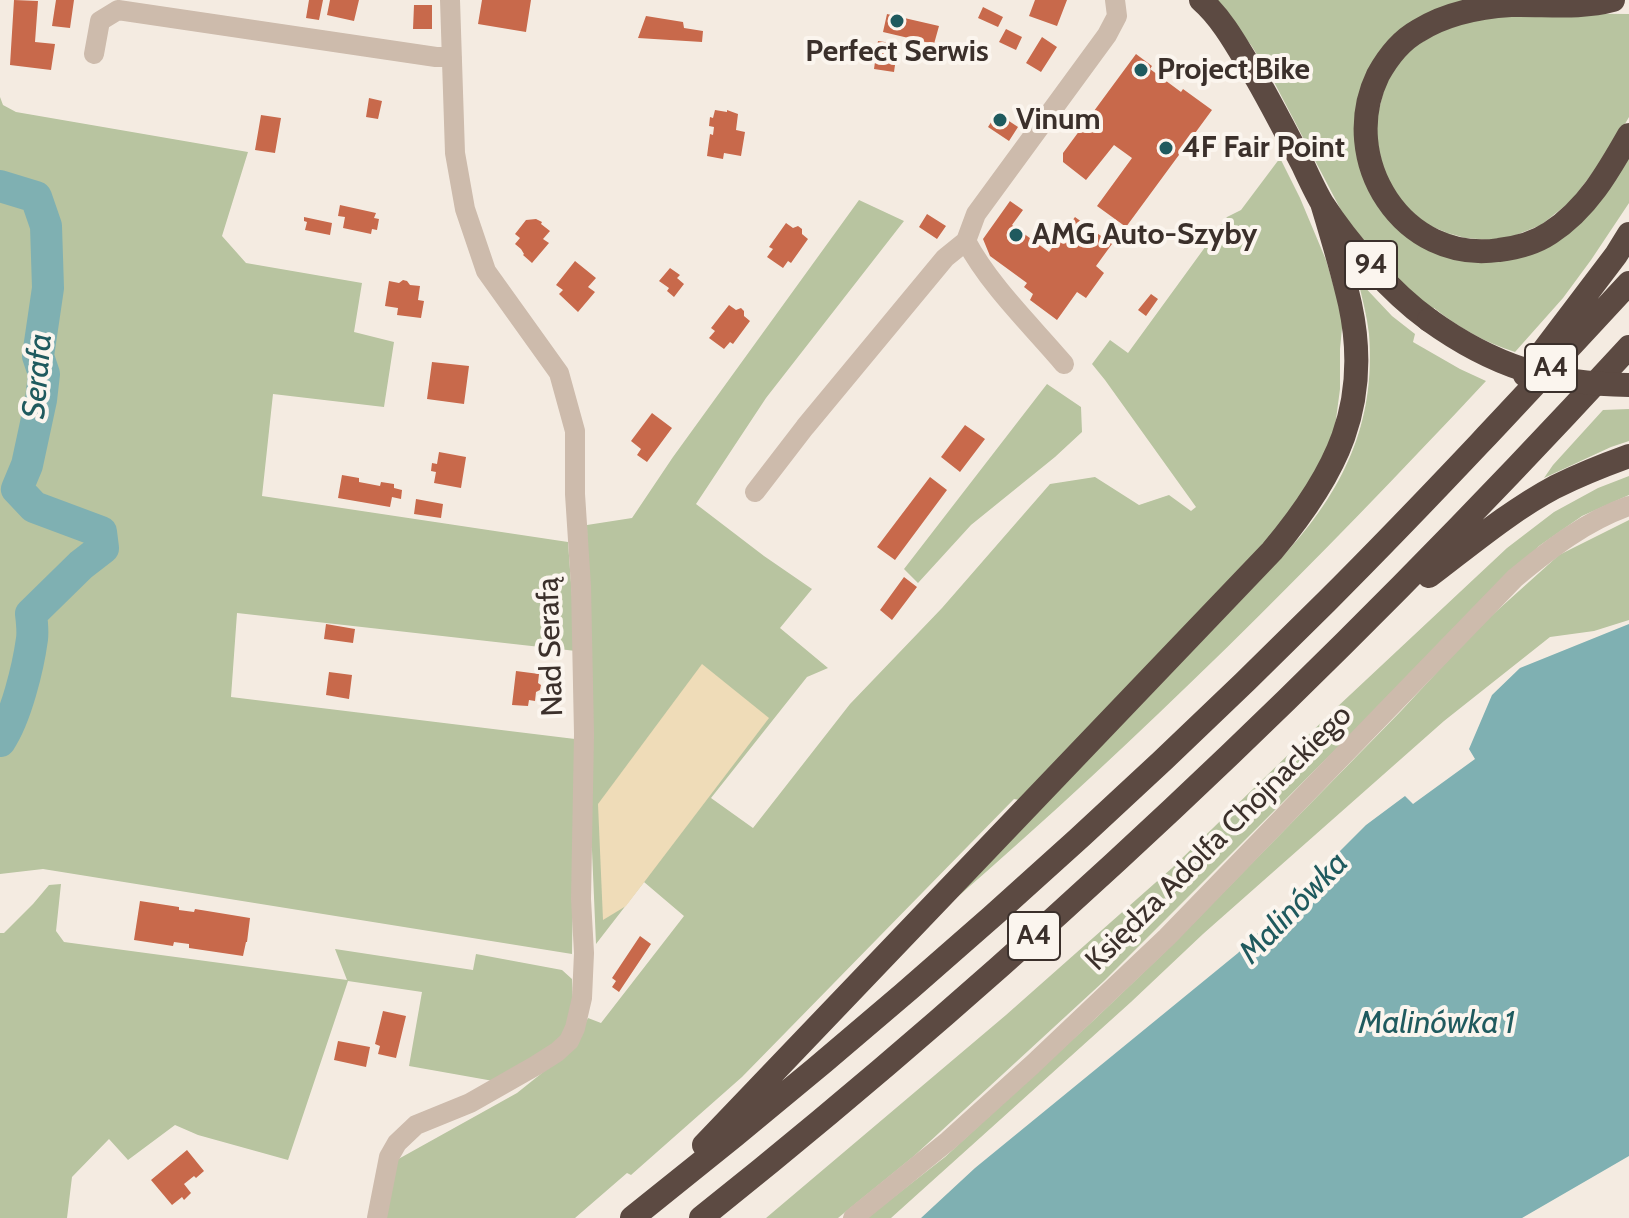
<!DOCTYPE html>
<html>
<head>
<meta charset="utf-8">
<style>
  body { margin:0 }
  canvas { display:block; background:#f4ebe1 }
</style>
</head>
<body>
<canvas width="1629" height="1218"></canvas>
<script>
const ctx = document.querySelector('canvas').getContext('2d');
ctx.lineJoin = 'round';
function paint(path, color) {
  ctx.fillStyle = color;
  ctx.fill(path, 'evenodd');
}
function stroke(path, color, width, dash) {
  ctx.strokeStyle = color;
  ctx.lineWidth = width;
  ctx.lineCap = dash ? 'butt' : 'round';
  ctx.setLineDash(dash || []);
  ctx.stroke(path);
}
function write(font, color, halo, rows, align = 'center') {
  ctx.font = font + ' Cabin,sans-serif';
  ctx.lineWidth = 8;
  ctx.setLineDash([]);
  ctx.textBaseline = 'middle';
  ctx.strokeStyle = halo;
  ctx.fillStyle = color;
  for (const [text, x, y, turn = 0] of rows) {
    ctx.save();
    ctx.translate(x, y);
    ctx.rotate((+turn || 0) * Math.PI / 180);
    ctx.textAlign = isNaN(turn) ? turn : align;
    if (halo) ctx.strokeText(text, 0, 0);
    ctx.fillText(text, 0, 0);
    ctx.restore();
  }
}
const green = new Path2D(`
  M1214 0H1465L1358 99C1350 145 1357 166 1379 206L1512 258 1629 154V203L1591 260 1563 298 1515 352C1486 343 1458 327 1434 308L1430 312 1391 277 1343 214 1274 82 1251 45Z
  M1523 13 1629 14V117L1610 150 1571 201 1541 225 1511 237 1492 240 1465 238 1438 230 1424 222 1400 201 1383 172 1375 125 1386 82 1402 58 1416 44 1454 24Z
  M0 97 3 105 16 112 248 152 222 236 246 263 362 283 354 332 394 342 384 407 273 394 262 496 568 542 576 651 237 613 231 697 575 739 572 954 43 869 0 874Z
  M1280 158 1300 198 1326 260 1343 318 1340 349V389L1335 427 1323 461 1275 533 1020 800 1014 799 742 1077 631 1175 627 1173 575 1218H385L393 1162 517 1093 572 1049 588 1018 601 1023 684 916 644 882 596 944 590 804 587 525 632 518 673 457 859 200 904 221 766 398 696 504 764 556 812 589 780 628 828 668 807 677 711 798 753 828 850 704 942 608 1050 484 1095 477 1139 505 1169 495 1191 511 1196 507 1105 380 1092 364 1110 340 1128 353 1227 217 1241 210Z
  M1358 280 1392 316 1415 334 1413 342 1460 369 1486 381C1317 562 1141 738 954 900L1284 555C1343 491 1376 423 1369 334 1367 316 1362 298 1358 280Z
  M1047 384 1081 407 1082 432 1055 457 971 525 918 583 904 569Z
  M1629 409V441L1611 447 1544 478 1553 465 1603 410Z
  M1629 476V495L1582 516 1539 546 1104 981 914 1156 838 1218H766L1006 1015 1172 868 1335 709 1507 548 1554 512 1598 488Z
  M1629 520V620L1594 631 1550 637 1444 721 1203 934 1131 1002 891 1218H867L945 1157 1096 1018 1167 950 1401 711 1480 626 1559 555Z
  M61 884 56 931 64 942 347 980 335 949 473 970 476 954 562 970 572 979 573 1014 565 1038 499 1082 409 1066 422 992 348 981 288 1160 198 1135 175 1125 128 1160 109 1139 72 1177 67 1218H0V933H4L33 904 49 885Z`);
const sand = new Path2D(`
  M702 664 769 718 626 906 603 920 598 804Z`);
const water = new Path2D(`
  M1629 624V1156L1522 1218H921L975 1168 1238 953 1366 825 1405 796 1413 804 1475 759 1469 749 1492 695 1520 668Z`);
const river = new Path2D(`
  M0 186 36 197 46 226 48 288 38 356 44 374 41 400 27 465 17 489 34 507 101 532 103 548 81 565 31 614C32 622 33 631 32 639 28 668 16 717 0 741`);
const building = new Path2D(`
  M14 0 38 1 35 42 55 44 51 70 10 65Z
  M56 0H74L70 28 52 26Z
  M309 0H323L319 20 306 18Z
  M330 0H359L354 21 327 15Z
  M482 0H531L526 32 478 24Z
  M1035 0H1067L1057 26 1029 16Z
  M414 5H432V29H413Z
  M983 7 1003 17 998 27 978 18Z
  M887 14 939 26 934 44 883 32Z
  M646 16 683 22 684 28 703 31 702 42 638 38Z
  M1006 29 1022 37 1016 50 999 42Z
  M1042 37 1057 47 1041 72 1026 63Z
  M878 41 898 44 894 72 874 69Z
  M1136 54 1152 66 1150 69 1181 92 1183 89 1212 110 1126 227 1097 206 1132 158 1114 145 1086 180 1063 162V153Z
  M369 98 382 101 378 119 366 117Z
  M715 110 727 112V110L738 114 736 130 745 132 741 156 724 153 723 159 707 156 710 134 713 135 714 127 709 126 710 117 713 118Z
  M997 113 1018 127 1009 141 988 127Z
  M261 115 281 118 275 153 255 150Z
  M1010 201 1023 210 1012 225 1049 252 1075 217 1112 244 1096 266 1104 273 1086 298 1077 292 1057 320 1030 300 1033 294 1024 287 1027 283 990 256 983 239Z
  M340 205 376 213 374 218 379 219 377 230 372 229 371 234 343 228 345 217 338 216Z
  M927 214 946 226 937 239 919 227Z
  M304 217 332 223 330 235 305 230 307 222 304 221Z
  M536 219 542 222 541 224 550 231 543 239 549 243 532 263 523 255 524 254 521 249 515 244 520 238 515 234 526 220Z
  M786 223 793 228 798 226 802 229V234L808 239 791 263 788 261 783 268 767 257 773 249 769 247Z
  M575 261 596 278 588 287 595 292 578 312 559 294 563 290 556 285Z
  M670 268 680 275 677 278 684 284 674 297 667 291 669 288 659 281Z
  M403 280 407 281 410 285 420 286 418 300 424 301 421 318 397 315 398 308 385 306 389 281 399 283Z
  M1151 294 1158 299 1146 316 1138 310Z
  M729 305 736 310 741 308 744 311V316L750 321 733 344 730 342 724 349 709 338 715 331 711 328Z
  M432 362 469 366 464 404 427 399Z
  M652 413 672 428 647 462 637 455 641 449 631 441Z
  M965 425 985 439 960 472 941 457Z
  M439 452 466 457 461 488 434 483 436 472 431 471 432 463 437 464Z
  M342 475 359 478V482L380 486 381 482 394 484V488L402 490 401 499 392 497 390 507 338 498Z
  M930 477 947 490 895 560 877 547Z
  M416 499 443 504 441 518 414 514Z
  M904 577 917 587 892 620 880 610Z
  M326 624 355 629 353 643 324 639Z
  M516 671 539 674 538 683 541 685 540 690 536 692 535 701 529 700 528 706 512 705Z
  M329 672 352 675 349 699 326 695Z
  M140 901 179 907V910L194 912 195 909 250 918 247 942H246L243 956 189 948V944L174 942 173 946 134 940Z
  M640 936 651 944 619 992 612 987 616 981 612 978Z
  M383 1011 406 1016 396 1058 378 1054 380 1046 375 1044Z
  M338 1041 370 1047 366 1067 334 1060Z
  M187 1150 204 1171 196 1178 194 1176 184 1184 191 1193 184 1200 182 1197 172 1205 151 1180Z`);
const minor = new Path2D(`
  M94 54 100 21 118 10 436 57H452
  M1064 364C1031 325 990 286 966 241L976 214 1107 35 1117 16 1115 0
  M755 492 805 427 945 258 966 241
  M377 1218 389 1157 397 1143 416 1125 470 1103 535 1066 557 1052 569 1041 575 1028 582 998 584 953 581 899 584 734 581 586 575 494V431L559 373 486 271 465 209 455 153 450 0
  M853 1218 948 1141 1032 1065 1167 937 1515 578C1550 549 1586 521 1629 506`);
const highway = new Path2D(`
  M1201 0C1225 21 1240 52 1257 79 1273 107 1288 136 1303 165 1309 178 1315 191 1322 203 1348 243 1390 292 1429 320
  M1613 0C1580 9 1545 4 1511 5 1479 7 1445 14 1418 31 1400 41 1388 57 1378 75 1337 160 1403 264 1499 250 1516 248 1535 243 1550 233 1587 209 1608 172 1629 135
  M1525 375 1616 255 1629 234
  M1429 576C1470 545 1510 511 1555 487 1579 475 1604 465 1629 456
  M704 1145 1272 551C1336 475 1372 405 1350 304 1342 269 1332 236 1322 203
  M632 1218C875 1026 1107 821 1326 602 1430 498 1530 390 1629 283
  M701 1218C1033 953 1342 659 1629 347`);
const highwayBridge = new Path2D(`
  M1429 320C1493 366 1550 384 1629 385`);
const markers = [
  [897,21,8,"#1f5a5e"],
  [1141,70,8,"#1f5a5e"],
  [1000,120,8,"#1f5a5e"],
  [1166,148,8,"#1f5a5e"],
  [1016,235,8,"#1f5a5e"]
];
const shields = [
  [1371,265,52],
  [1551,368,52],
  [1034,936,52]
];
const shieldNames = [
  ["94",1371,265],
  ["A4",1551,368],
  ["A4",1034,936]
];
const poiNames = [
  ["Perfect Serwis",897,52,"center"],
  ["Project Bike",1157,70],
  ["Vinum",1016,120],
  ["4F Fair Point",1182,148],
  ["AMG Auto-Szyby",1032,235]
];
const streetNames = [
  ["Nad Serafą",551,647,-92],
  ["Księdza Adolfa Chojnackiego",1219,838,-45]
];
const waterNames = [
  ["Serafa",38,376,-85],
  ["Malinówka",1294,908,-46],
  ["Malinówka 1",1437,1024]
];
paint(green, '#b8c4a0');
paint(sand, '#efdcb8');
paint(water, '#7fb0b2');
stroke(river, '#7fb0b2', 32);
paint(building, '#c8694b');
stroke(minor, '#cdbbac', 20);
stroke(highway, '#5c4a42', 24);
stroke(highwayBridge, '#5c4a42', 24);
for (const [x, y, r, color] of markers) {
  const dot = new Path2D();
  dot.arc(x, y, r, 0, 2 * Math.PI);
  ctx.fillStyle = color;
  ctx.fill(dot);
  stroke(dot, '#fbf5ee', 3);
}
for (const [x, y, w] of shields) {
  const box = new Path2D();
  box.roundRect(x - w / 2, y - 24, w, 48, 6);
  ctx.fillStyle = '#fbf5ee';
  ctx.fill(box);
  stroke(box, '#3b302b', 2);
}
write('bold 28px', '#3b302b', null, shieldNames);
write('bold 30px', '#3b302b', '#fbf5ee', poiNames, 'left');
write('30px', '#3b302b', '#fbf5ee', streetNames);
write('italic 32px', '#1f5a5e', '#fbf5ee', waterNames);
</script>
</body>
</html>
